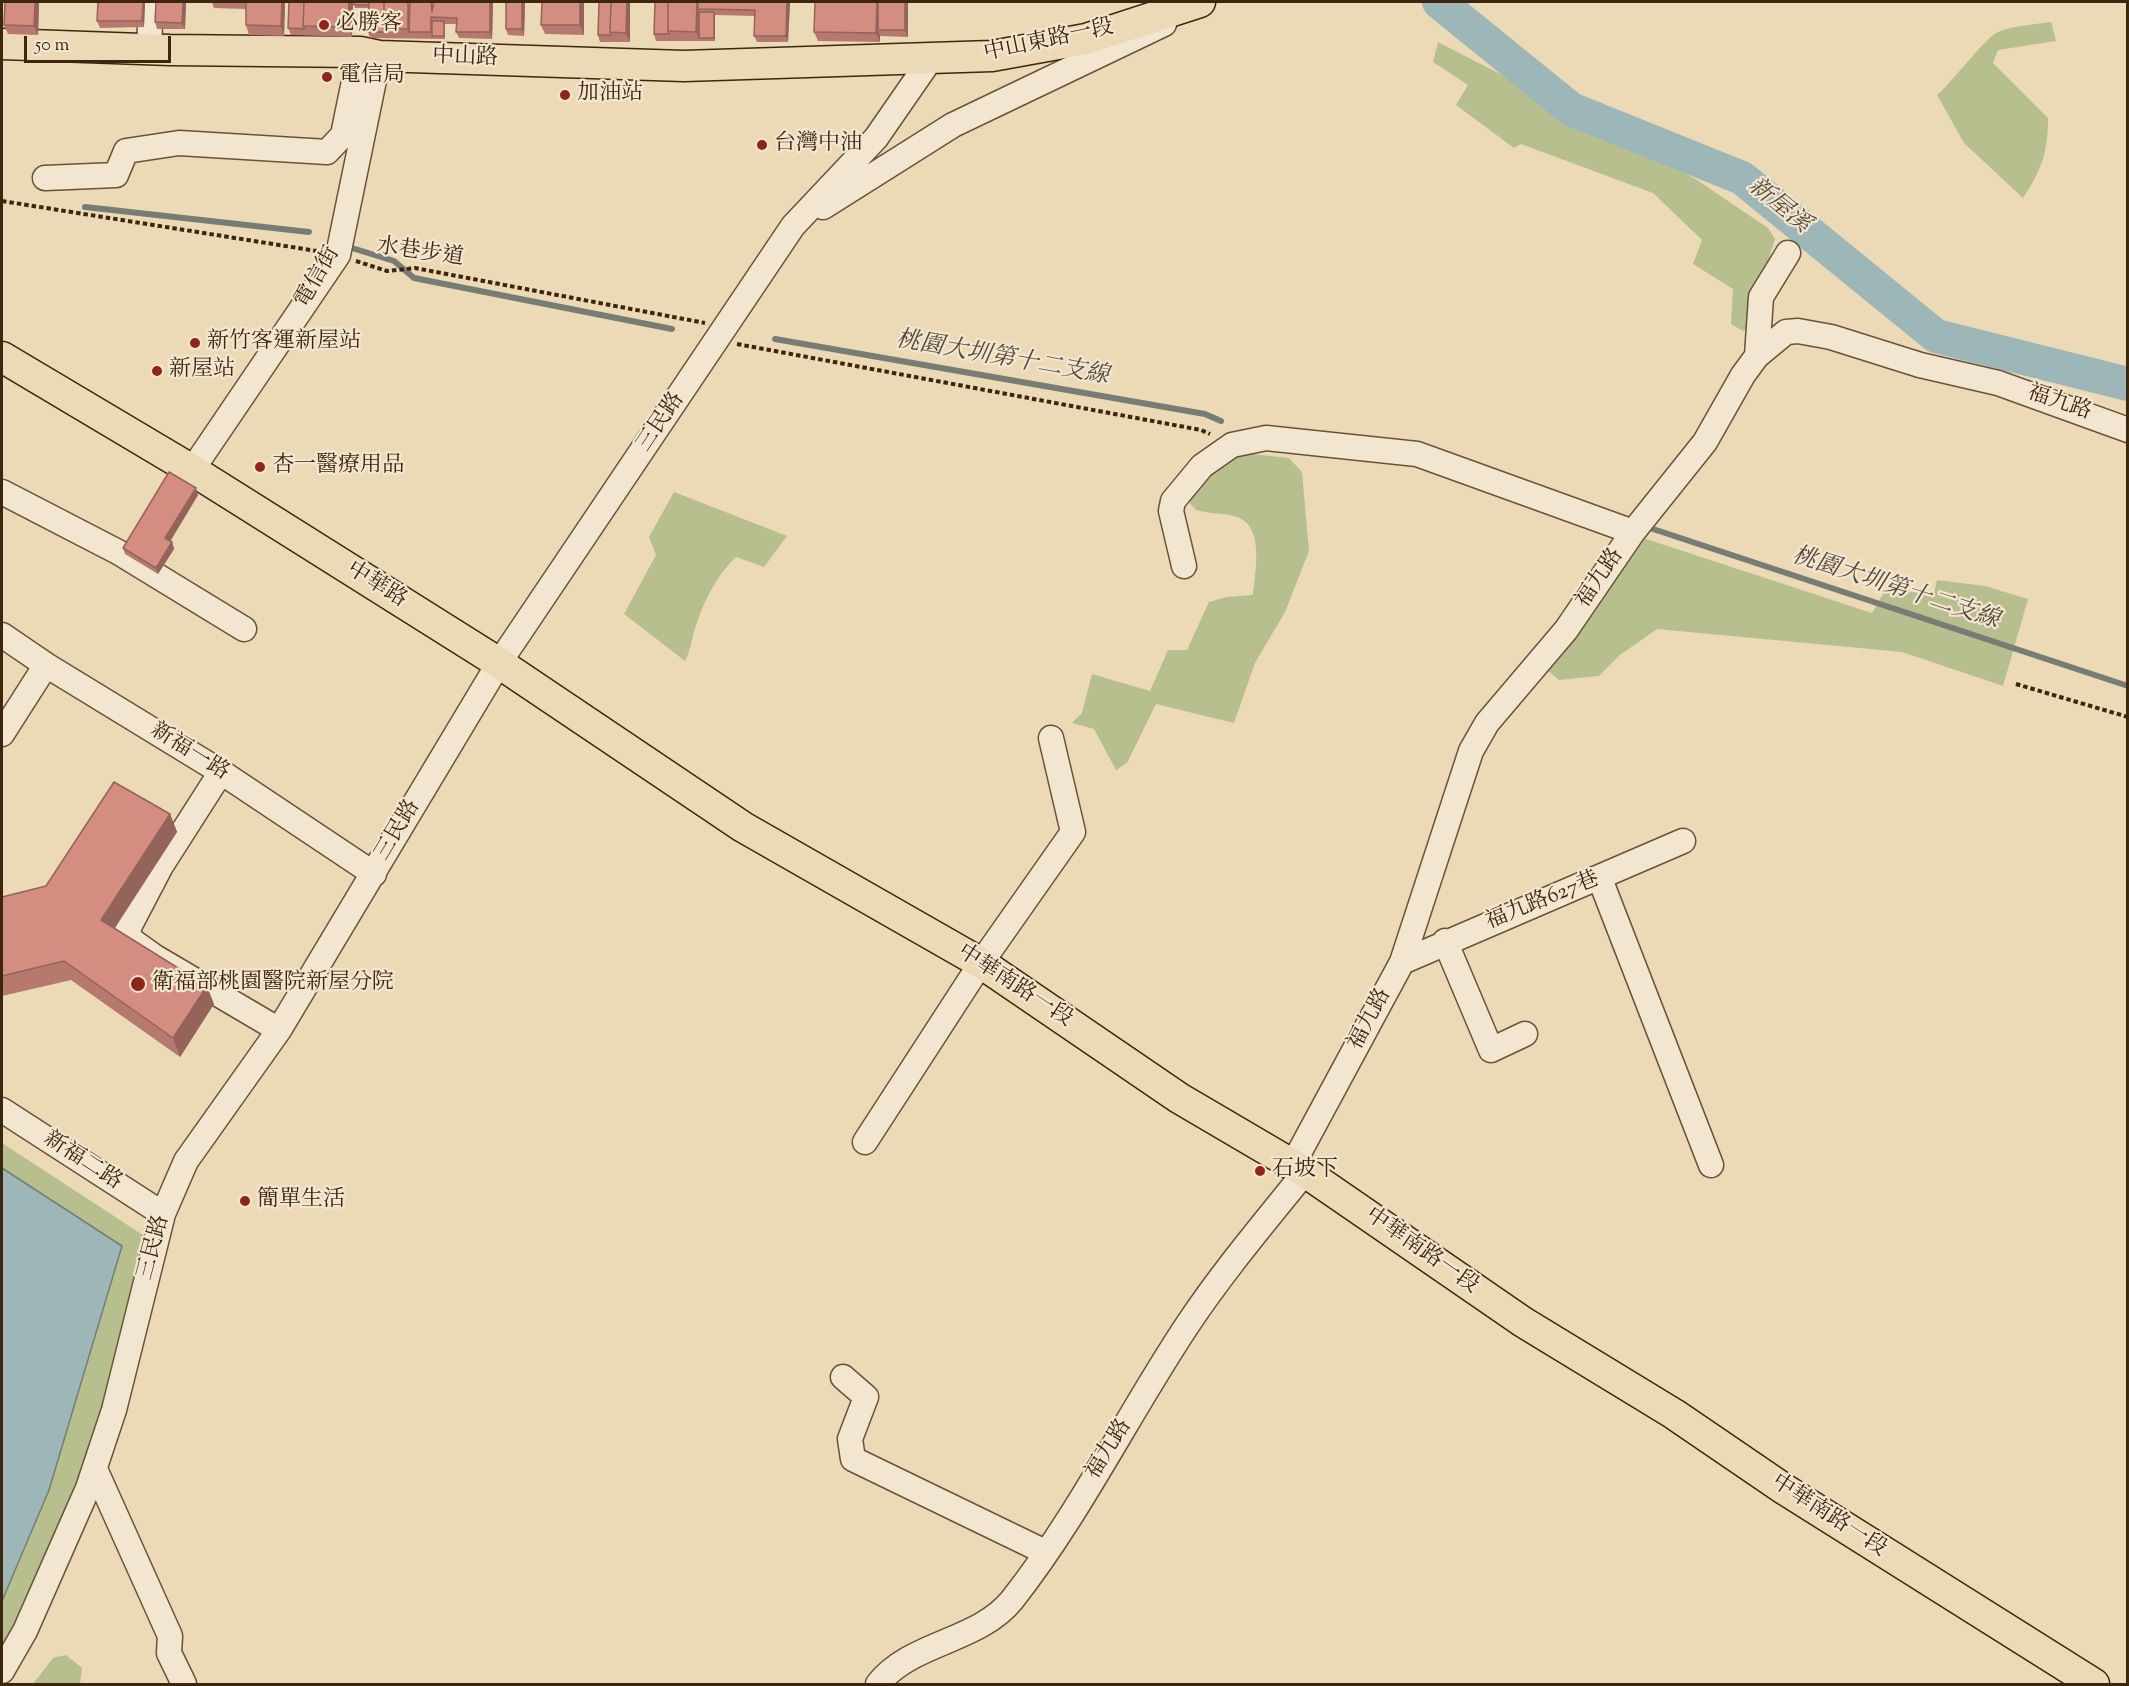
<!DOCTYPE html>
<html>
<head>
<meta charset="utf-8">
<style>
  body { margin:0 }
  #map { position:relative; width:2129px; height:1686px; overflow:hidden; background:#ecd9b6; font-family:"Sorts Mill Goudy",serif }
  canvas { display:block }
  .frame { position:absolute; inset:0; border:3px solid #3d260e; pointer-events:none }
  .scale { position:absolute; left:24px; top:36px; width:147px; height:27px; box-sizing:border-box; border:3px solid #3d260e; border-top:0; padding-left:8px; font-size:18px; line-height:21px; white-space:nowrap; color:#3d260e; -webkit-text-stroke:4px #f3e6d0; paint-order:stroke }
</style>
</head>
<body>
<div id="map">
<canvas width="2129" height="1686"></canvas>
<div class="frame"></div>
<div class="scale">50 m</div>
</div>
<script>
const ctx = document.querySelector('canvas').getContext('2d');
ctx.lineJoin = 'round';
function paint(path, color) {
  ctx.fillStyle = color;
  ctx.fill(path, 'evenodd');
}
function stroke(path, color, width, dash) {
  ctx.strokeStyle = color;
  ctx.lineWidth = width;
  ctx.lineCap = dash ? 'butt' : 'round';
  ctx.setLineDash(dash || []);
  ctx.stroke(path);
}
function write(font, color, halo, rows, align = 'center') {
  ctx.font = font + ' "Sorts Mill Goudy","Noto Serif TC",serif';
  ctx.lineWidth = 4.5;
  ctx.setLineDash([]);
  ctx.textBaseline = 'middle';
  ctx.strokeStyle = halo;
  ctx.fillStyle = color;
  for (const [text, x, y, turn = 0] of rows) {
    ctx.save();
    ctx.translate(x, y);
    ctx.rotate((+turn || 0) * Math.PI / 180);
    ctx.textAlign = isNaN(turn) ? turn : align;
    if (halo) ctx.strokeText(text, 0, 0);
    ctx.fillText(text, 0, 0);
    ctx.restore();
  }
}
const green = new Path2D(`
  M2051 22 2056 41 1998 50 1993 63 2048 118C2048 152 2042 169 2023 198L1964 143 1937 95C1952 82 1984 40 1996 33 2012 25 2034 25 2051 22Z
  M1438 42 1626 139 1697 180 1768 228 1775 239 1746 329 1743 331 1731 324 1733 289 1693 264 1702 240 1653 193 1521 144 1514 148 1456 105 1468 85 1433 62Z
  M1242 453 1289 458 1302 472 1309 551 1285 612 1255 663 1234 723 1156 704 1127 763 1116 770 1094 729 1072 723 1082 713 1092 674 1150 691 1168 650H1187L1209 602 1227 597 1253 595C1255 574 1265 526 1237 517 1226 513 1209 514 1196 510L1187 500 1198 481Z
  M674 492 787 536 764 567 736 557C717 575 704 601 696 625 692 637 691 649 685 661L624 614 656 555 649 537Z
  M1634 535 1872 613 1885 591 1934 593 1937 580 1985 586 2028 599 2003 686 1902 652 1657 629 1620 655 1599 676 1559 680 1547 670Z
  M2 1143 146 1237 97 1443 2 1656Z
  M66 1655 82 1668 80 1684H33L53 1658Z`);
const water = new Path2D(`
  M2 1168 122 1246 49 1490 2 1601Z`);
const stream = new Path2D(`
  M85 207 309 232
  M352 248 394 261 414 278 672 329
  M775 339 1205 414 1221 421
  M1650 528 2128 686`);
const river = new Path2D(`
  M1439 2 1571 109 1742 178 1936 336 2128 384`);
const path = new Path2D(`
  M2 201 317 251
  M356 261 387 271 415 268 705 323
  M737 344 1201 430 1210 434
  M2016 684 2128 717`);
const minor = new Path2D(`
  M149 49 151 2
  M45 178 116 175 126 151 179 143 327 152 343 135 360 52
  M823 207 953 125 1164 24
  M1757 356 1761 297 1788 253
  M192 470 338 255 379 56
  M2 492 118 552 244 629
  M1184 566 1171 511 1173 501 1202 466 1232 445 1266 438 1417 454 1633 532
  M2 635 46 665 221 772 374 874
  M2 734 46 665
  M221 772 161 866 126 933 134 942 155 957 279 1030
  M1600 879 1711 1165
  M1445 941 1491 1050 1525 1034
  M1402 962 1683 841
  M2 1110 163 1214
  M865 1142 981 963 1073 832 1051 738
  M1293 1164 1402 962 1471 751 1487 723 1566 630 1633 532 1705 442 1743 375 1757 356 1786 332 1798 331 1831 337 1920 365 1998 383 2128 430
  M843 1377 866 1397 850 1439 853 1459 1045 1552
  M95 1469 170 1636 169 1653 184 1684
  M2 1671 25 1631 88 1488 114 1410 163 1214 186 1161 279 1030 499 663 793 226 876 138 930 60
  M878 1684C911 1642 978 1642 1012 1600 1079 1515 1128 1414 1188 1324 1224 1270 1265 1222 1305 1172`);
const major = new Path2D(`
  M2 44 170 50 360 52 379 56 684 66 992 56 1086 39 1200 2
  M2 357 192 470 499 663 743 827 981 963 1179 1098 1305 1172 1523 1322 1674 1414 1784 1489 2094 1684`);
const wall = new Path2D(`
  M5 2H39L38 35 8 34 4 25Z
  M98 2H145L144 27 100 28 97 21Z
  M156 2H186L185 29H157L155 22Z
  M212 2H285L284 36 249 35 246 25V9L214 8Z
  M353 2 352 37 291 35 288 28Z
  M493 2 492 39 459 38 456 32 457 24H445V39L370 38 368 32V8H355L354 5Z
  M506 2H525L524 36 508 35 506 29Z
  M584 2V35L545 34 541 25Z
  M599 2H630V42H600L598 35Z
  M655 2H790L788 42H757L754 36 755 16 715 15V41H656L654 34Z
  M815 2H908V37L880 36V42L818 41 814 32Z
  M198 495 170 541 172 542 174 549 158 574 125 554 123 548Z
  M170 814 177 832 115 928 214 1004 180 1057 71 980 2 996V897L46 886Z`);
const shadedWall = new Path2D(`
  M35 2H39L38 35 34 26Z
  M143 2H145L144 27 142 21Z
  M183 2H186L185 29 182 23Z
  M282 2H285L284 36 281 26Z
  M349 2H353L352 37 348 27Z
  M490 2H493L492 39 490 32Z
  M522 2H525L524 36 522 29Z
  M580 2H584V35L580 25Z
  M627 2H630V42L626 33Z
  M697 2H701L698 9 700 15 699 38 696 32Z
  M787 2H790L788 42 786 36Z
  M877 2 880 10 878 30 880 36V42L876 33Z
  M905 2H908V37L905 30Z
  M714 12 715 15V41L714 38Z
  M196 488 198 495 168 545 165 538Z
  M172 542 174 549 158 574 156 568Z
  M170 814 177 832 108 938 101 920Z
  M207 986 214 1004 180 1057 173 1038Z`);
const building = new Path2D(`
  M5 2H35L34 26 4 25Z
  M98 2H143L142 21H97Z
  M156 2H183L182 23 155 22Z
  M246 2H282L281 26 246 25Z
  M289 2H304L303 26 305 29 288 28Z
  M304 2H349L348 27 303 26Z
  M354 2H369V5H354Z
  M369 2H384V29L385 32H368Z
  M384 2H408V29H384Z
  M410 2H431L432 12 434 2H490V32H456L457 18 431 17V32H409Z
  M506 2H522V29H506Z
  M542 2H580V25H541Z
  M599 2H611L610 32 611 35H598Z
  M611 2H627L626 33 610 32Z
  M655 2H668V31L669 34H654Z
  M668 2H697L696 32 668 31Z
  M698 2H787L786 36H754L755 10 698 9Z
  M815 2H877L876 33 814 32Z
  M877 2H905V30H878V4Z
  M699 12H714V38H699Z
  M432 21H444V36H432Z
  M169 472 196 488 165 538 172 542 156 568 123 548Z
  M114 782 170 814 101 920 207 986 173 1038 64 961 2 976V897L46 886Z`);
const markers = [
  [324,25,6,"#8f2418"],
  [327,77,6,"#8f2418"],
  [565,95,6,"#8f2418"],
  [762,145,6,"#8f2418"],
  [195,343,6,"#8f2418"],
  [157,371,6,"#8f2418"],
  [260,467,6,"#8f2418"],
  [138,984,8,"#8f2418"],
  [1260,1171,6,"#8f2418"],
  [245,1201,6,"#8f2418"]
];
const poiNames = [
  ["必勝客",336,25],
  ["電信局",339,77],
  ["加油站",577,95],
  ["台灣中油",774,145],
  ["新竹客運新屋站",207,343],
  ["新屋站",169,371],
  ["杏一醫療用品",272,467],
  ["衛福部桃園醫院新屋分院",152,984],
  ["石坡下",1272,1171],
  ["簡單生活",257,1201]
];
const streetNames = [
  ["中山東路一段",1049,42,-12],
  ["中山路",465,59,2],
  ["水巷步道",420,254,8],
  ["電信街",319,278,-60],
  ["福九路",2059,404,19],
  ["三民路",662,423,-56],
  ["福九路",1601,579,-56],
  ["中華路",376,586,32],
  ["新福一路",189,753,32],
  ["三民路",399,831,-59],
  ["福九路627巷",1543,902,-22],
  ["中華南路一段",1014,987,33],
  ["福九路",1371,1020,-62],
  ["新福二路",82,1162,33],
  ["三民路",155,1248,-75],
  ["中華南路一段",1421,1252,35],
  ["福九路",1110,1450,-58],
  ["中華南路一段",1828,1517,33]
];
const waterNames = [
  ["新屋溪",1778,207,39],
  ["桃園大圳第十二支線",1002,360,10],
  ["桃園大圳第十二支線",1895,590,18]
];
paint(green, '#b7bf8e');
paint(water, '#9db7b9');
stroke(water, '#777d75', 1.5);
stroke(stream, '#777d75', 6);
stroke(river, '#9db7b9', 34);
stroke(minor, '#695338', 27);
stroke(major, '#3d260e', 33);
stroke(path, '#3d260e', 4, [4.5, 3]);
stroke(minor, '#f3e6d0', 24);
stroke(major, '#ecd9b6', 30);
paint(wall, '#b6796f');
paint(shadedWall, '#94635a');
paint(building, '#d48d81');
stroke(building, '#94635a', 1.5);
for (const [x, y, r, color] of markers) {
  const dot = new Path2D();
  dot.arc(x, y, r, 0, 2 * Math.PI);
  ctx.fillStyle = color;
  ctx.fill(dot);
  stroke(dot, '#f3e6d0', 2);
}
write('22px', '#3d260e', '#f3e6d0', poiNames, 'left');
write('22px', '#3d260e', '#f3e6d0', streetNames);
write('italic 24px', '#554a39', '#f3e6d0', waterNames);
</script>
</body>
</html>
